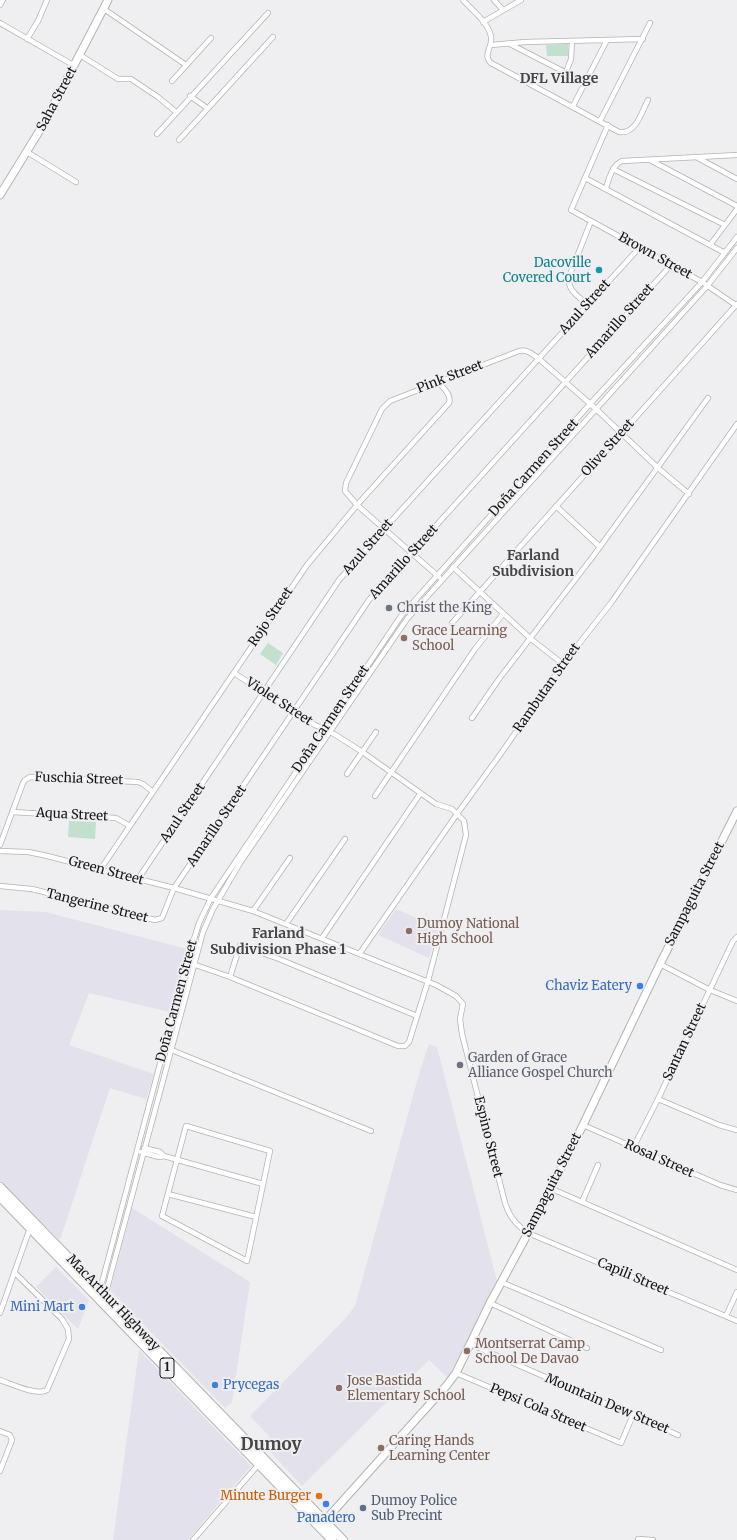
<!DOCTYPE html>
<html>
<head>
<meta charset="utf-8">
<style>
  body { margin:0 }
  canvas { display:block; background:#efeef0 }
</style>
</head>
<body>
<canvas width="737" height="1540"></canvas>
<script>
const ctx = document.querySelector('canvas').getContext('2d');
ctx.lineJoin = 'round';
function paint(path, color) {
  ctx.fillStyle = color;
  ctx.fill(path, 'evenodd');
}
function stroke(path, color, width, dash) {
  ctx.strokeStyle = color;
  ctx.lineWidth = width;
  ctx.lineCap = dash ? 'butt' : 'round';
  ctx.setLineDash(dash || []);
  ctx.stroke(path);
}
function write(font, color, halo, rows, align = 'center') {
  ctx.font = font + ' Merriweather,serif';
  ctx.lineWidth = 4;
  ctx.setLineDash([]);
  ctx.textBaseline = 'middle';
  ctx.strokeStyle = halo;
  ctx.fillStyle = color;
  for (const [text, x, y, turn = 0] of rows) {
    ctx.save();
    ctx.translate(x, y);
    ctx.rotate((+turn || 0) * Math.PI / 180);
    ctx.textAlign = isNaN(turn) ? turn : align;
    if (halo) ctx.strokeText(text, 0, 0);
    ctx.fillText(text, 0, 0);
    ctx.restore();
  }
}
const built = new Path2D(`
  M396 909 438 927 429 958 378 935Z
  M0 910 46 912 187 949 170 1012 89 993 69 1045 154 1074 146 1099 110 1088 60 1240 0 1181Z
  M429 1044 437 1047 497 1281 448 1378 429 1360 302 1486 263 1444 270 1437 250 1416 345 1319 355 1306 419 1074Z
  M132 1208 250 1282 232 1402 225 1408 110 1290Z
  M56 1267 89 1300 78 1329 36 1287Z
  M139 1350 251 1466 188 1540H113Z`);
const green = new Path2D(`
  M568 44V56H547L546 45Z
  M268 643 283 653 276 665 260 654Z
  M69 821 96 822 95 839 68 837Z`);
const street = new Path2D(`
  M463 0C472 10 489 23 491 37 493 47 482 55 491 63L619 132C636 135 642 111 648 100
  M494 0 503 10
  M0 5 3 0
  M104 9 186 65
  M483 22 521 0
  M0 23 75 66
  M27 39 38 21 47 0
  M510 44 586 83
  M491 45 525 42 643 39
  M80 55 118 79H131L158 97 176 112
  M566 72 571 59 572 41
  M172 81 211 38
  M190 96 207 108
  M573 106 607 40
  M600 121 650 23
  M608 125 571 210 702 282 737 306
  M157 134 268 13
  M179 140 273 37
  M27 152 76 182
  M698 158 737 179
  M650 160 737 206
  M613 169 725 225
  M585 178 725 253
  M606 188C609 179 612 165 622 161L737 155
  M710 245 737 209
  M587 304C578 296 567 290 569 277L591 221
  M556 506 600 547
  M453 567 531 639 563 664
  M439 577 357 505 345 491 346 483 382 409 390 401 519 351C527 349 532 354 538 358L596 409 658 468 689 494
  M452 623 737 304
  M472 718 499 679 594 555 708 398
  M347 774 376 732
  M375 796 475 649 503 614
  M12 812 116 818 130 826
  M0 845 23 783 25 780 30 777 138 782 143 784 153 792
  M0 851 28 852 43 855 174 888 253 911 436 985 456 996 463 1004 460 1019 462 1034 504 1199C508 1215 515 1224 528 1233L737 1321
  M100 870 307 565 357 505 449 403C452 395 443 388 438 382
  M138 879 339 580 385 528 639 248
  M0 886 32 889 155 920 162 918 174 888 369 600 671 265
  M253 911 290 858
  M286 924 345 839
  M322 938 420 794
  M360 953 457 814 502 752 563 664 611 603 737 424
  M187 962 230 977 398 1046H405L409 1042 428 981 466 835 464 821 452 809 436 804 361 751 334 734 315 725 234 673
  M660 964 710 990 737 1001
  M230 977 240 945 279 959 417 1016
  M169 1049 371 1131
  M658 1099 719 1125 737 1130
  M583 1125 720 1185 737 1190
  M186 1126 270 1151 247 1261 162 1216Z
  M144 1148 160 1152 164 1156
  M633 1148 658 1099 733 941 737 937
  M141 1152 159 1157 164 1156 263 1184
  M550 1188 737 1270
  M168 1194 256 1217
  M582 1202 598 1165
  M501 1282 661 1350
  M100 1290 187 962 199 923 211 898 401 616 590 404 702 282 737 237
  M105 1296 203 932 213 909 240 863 407 619 708 285 737 248
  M490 1303 587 1348
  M0 1313 30 1228
  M726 1316 737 1292
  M470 1344 678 1435
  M456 1373 621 1443 633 1415
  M0 1380C12 1384 36 1396 47 1390L69 1339 68 1329 62 1319 14 1272
  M0 1431 10 1435 12 1440 0 1471
  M638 1539 653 1540
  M193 1540 259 1464`);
const secondary = new Path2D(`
  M0 195 43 125 108 0
  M321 1525 447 1385 456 1373 490 1303 528 1233 583 1125 660 964 737 811`);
const highway = new Path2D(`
  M0 1187C115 1304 228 1423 343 1540
  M0 1197 332 1540`);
const markers = [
  [599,270,4,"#0f9aa8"],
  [389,608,4,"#6b7280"],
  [404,638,4,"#8d6e63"],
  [409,931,4,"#8d6e63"],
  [640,986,4,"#3f7fe0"],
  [460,1065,4,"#6b7280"],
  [82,1307,4,"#3f7fe0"],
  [467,1351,4,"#8d6e63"],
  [215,1385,4,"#3f7fe0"],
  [339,1388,4,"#8d6e63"],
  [381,1448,4,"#8d6e63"],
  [319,1496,4,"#e8710a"],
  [326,1504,4,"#3f7fe0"],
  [363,1508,4,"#5c6f8a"]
];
const shields = [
  [167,1368,14]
];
const shieldNames = [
  ["1",167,1368]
];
const streetNames = [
  ["Saha Street",57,99,-62],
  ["Brown Street",655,256,29],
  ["Azul Street",585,307,-48],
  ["Amarillo Street",620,321,-48],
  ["Pink Street",450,377,-21],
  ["Olive Street",608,448,-48],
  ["Doña Carmen Street",534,468,-48],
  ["Azul Street",368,547,-49],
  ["Amarillo Street",404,562,-48],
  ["Rojo Street",271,617,-56],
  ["Rambutan Street",547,688,-55],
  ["Violet Street",279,702,33],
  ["Doña Carmen Street",331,719,-56],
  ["Fuschia Street",79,779,2],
  ["Azul Street",183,813,-56],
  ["Aqua Street",72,815,3],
  ["Amarillo Street",217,826,-56],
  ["Green Street",106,871,15],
  ["Sampaguita Street",695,894,-63],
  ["Tangerine Street",97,906,14],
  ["Doña Carmen Street",177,1001,-75],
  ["Santan Street",685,1042,-65],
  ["Espino Street",488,1137,76],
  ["Rosal Street",659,1159,24],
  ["Sampaguita Street",552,1185,-63],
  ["Capili Street",633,1277,23],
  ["MacArthur Highway",113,1303,46],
  ["Mountain Dew Street",607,1404,23],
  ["Pepsi Cola Street",538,1408,23]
];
const cultureNames = [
  ["Dacoville",591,263],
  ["Covered Court",591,278]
];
const worshipNames = [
  ["Christ the King",397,608],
  ["Garden of Grace",468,1058],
  ["Alliance Gospel Church",468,1073]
];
const educationNames = [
  ["Grace Learning",412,631],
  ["School",412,646],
  ["Dumoy National",417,924],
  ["High School",417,939],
  ["Montserrat Camp",475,1344],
  ["School De Davao",475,1359],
  ["Jose Bastida",347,1381],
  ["Elementary School",347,1396],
  ["Caring Hands",389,1441],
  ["Learning Center",389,1456]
];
const shopNames = [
  ["Chaviz Eatery",632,986],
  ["Mini Mart",74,1307],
  ["Prycegas",223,1385,"left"],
  ["Panadero",326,1518,"center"]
];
const foodNames = [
  ["Minute Burger",311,1496]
];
const serviceNames = [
  ["Dumoy Police",371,1501],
  ["Sub Precint",371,1516]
];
const neighbourhoodNames = [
  ["DFL Village",559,79],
  ["Farland",533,556],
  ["Subdivision",533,572],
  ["Farland",278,934],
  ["Subdivision Phase 1",278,950]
];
const districtNames = [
  ["Dumoy",271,1445]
];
paint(built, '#e3e2ec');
paint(green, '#c2e0ce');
stroke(street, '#b3b3b4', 6);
stroke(secondary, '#b3b3b4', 9);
stroke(highway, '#b3b3b4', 10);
stroke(street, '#fff', 4.5);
stroke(secondary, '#fff', 7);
stroke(highway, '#fff', 8);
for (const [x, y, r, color] of markers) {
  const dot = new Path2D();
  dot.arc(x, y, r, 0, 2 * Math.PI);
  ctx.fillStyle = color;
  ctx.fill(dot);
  stroke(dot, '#efeef0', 1.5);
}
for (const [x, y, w] of shields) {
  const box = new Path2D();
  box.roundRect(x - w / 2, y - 10, w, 20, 3);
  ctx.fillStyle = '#efeef0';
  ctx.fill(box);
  stroke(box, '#161617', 1);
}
write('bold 12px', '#161617', null, shieldNames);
write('13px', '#161617', '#efeef0', streetNames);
write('13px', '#0d838f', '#efeef0', cultureNames, 'right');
write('13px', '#5b616d', '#efeef0', worshipNames, 'left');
write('13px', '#785e54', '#efeef0', educationNames, 'left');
write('13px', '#366cbe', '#efeef0', shopNames, 'right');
write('13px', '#c56008', '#efeef0', foodNames, 'right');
write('13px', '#4e5e75', '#efeef0', serviceNames, 'left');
write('bold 14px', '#464648', '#efeef0', neighbourhoodNames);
write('bold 17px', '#464648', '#efeef0', districtNames);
</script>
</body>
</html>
